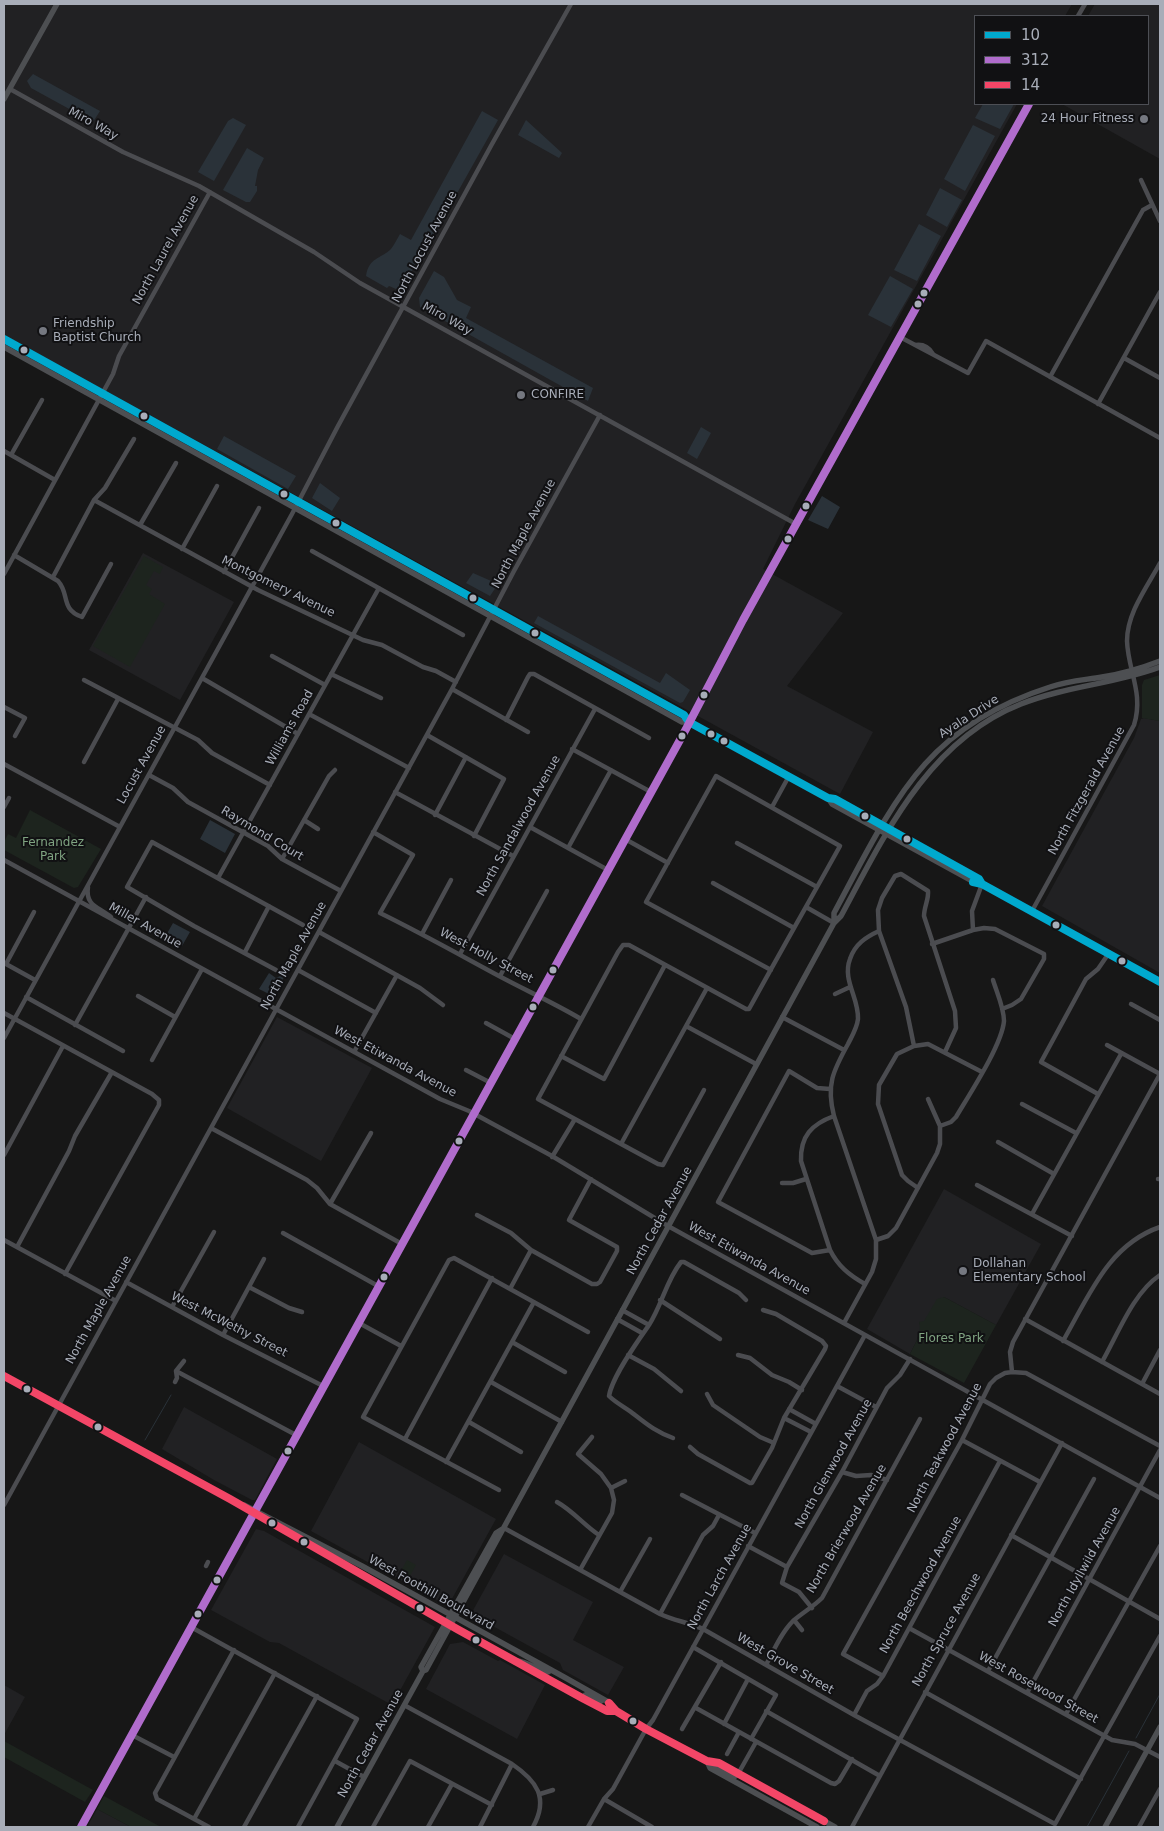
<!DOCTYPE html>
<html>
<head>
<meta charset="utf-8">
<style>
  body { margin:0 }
  #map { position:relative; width:1164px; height:1831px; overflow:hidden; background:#171717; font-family:"DejaVu Sans",sans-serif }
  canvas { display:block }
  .frame { position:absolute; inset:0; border:5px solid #a8adb8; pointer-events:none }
  .legend { position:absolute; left:974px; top:15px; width:175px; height:90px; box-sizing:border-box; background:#111113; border:1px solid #4d4f55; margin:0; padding:6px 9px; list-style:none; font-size:15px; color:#a8adb8 }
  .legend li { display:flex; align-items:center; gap:10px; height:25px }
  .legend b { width:25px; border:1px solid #4d4f55 }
</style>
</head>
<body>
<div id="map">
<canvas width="1164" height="1831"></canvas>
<div class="frame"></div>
<ul class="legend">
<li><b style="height:6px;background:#00a9ce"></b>10</li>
<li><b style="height:6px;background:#b06ccc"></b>312</li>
<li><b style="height:6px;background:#f34667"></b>14</li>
</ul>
</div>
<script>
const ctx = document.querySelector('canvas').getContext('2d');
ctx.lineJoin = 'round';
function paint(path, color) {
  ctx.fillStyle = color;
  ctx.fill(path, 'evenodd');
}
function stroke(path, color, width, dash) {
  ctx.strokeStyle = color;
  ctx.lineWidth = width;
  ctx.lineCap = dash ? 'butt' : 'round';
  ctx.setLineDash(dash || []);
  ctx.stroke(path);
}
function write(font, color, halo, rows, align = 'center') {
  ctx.font = font + ' "DejaVu Sans",sans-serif';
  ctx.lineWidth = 4;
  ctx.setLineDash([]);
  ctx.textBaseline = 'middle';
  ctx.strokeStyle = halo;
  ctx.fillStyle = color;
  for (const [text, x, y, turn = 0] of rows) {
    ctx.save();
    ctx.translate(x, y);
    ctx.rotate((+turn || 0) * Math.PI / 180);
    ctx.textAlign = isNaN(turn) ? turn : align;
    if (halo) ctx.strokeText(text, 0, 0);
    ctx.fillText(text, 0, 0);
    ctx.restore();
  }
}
const built = new Path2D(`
  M4 4H1072L1065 16H975V104H1017L795 504 763 569 843 613 787 686 873 732 840 794 4 335Z
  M1095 4H1160V159L1062 104H1148V16H1088Z
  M143 553 234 602 180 700 89 650Z
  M1144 718 1160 721V973L1042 906 1134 738 1141 719Z
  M277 1017 372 1068 321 1161 227 1108Z
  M944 1189 1041 1244 996 1325 944 1297 924 1322H919L921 1327 917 1340 910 1354 867 1329Z
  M184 1407 277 1459 255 1500H252L214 1480 162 1449Z
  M359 1442 496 1519 448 1606 311 1531Z
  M256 1529 264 1531 435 1627 392 1705 279 1643 270 1642 211 1610Z
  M504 1554 593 1602 573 1640 624 1667 608 1695 563 1670 560 1663 471 1614Z
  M463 1642 498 1661 500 1660 545 1685 517 1739 426 1689 450 1644Z
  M4 1685 25 1697 4 1735Z
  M97 1809 131 1827H87Z`);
const green = new Path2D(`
  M144 556 163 567 160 574 154 571 146 585 152 589 149 594 165 604 130 667 93 646Z
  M1160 675V721L1142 718V685L1144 680Z
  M30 810 101 849 78 887 74 888 4 850V842L8 834 16 838Z
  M944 1297 996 1325 964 1383 910 1354C915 1344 922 1333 919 1322L924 1321 937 1299Z
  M407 1560 416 1565 407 1581 398 1576Z
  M4 1741 93 1790 85 1802 4 1757Z
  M104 1796 161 1827H131L97 1809Z`);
const water = new Path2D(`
  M33 74 100 111 93 122 31 88 27 81Z
  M983 104H1014L1000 129 975 118Z
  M482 111 498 120 451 204 443 216 445 217 402 287 396 289 389 286 387 288 366 276C369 257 381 259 391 249 394 245 397 239 400 234L411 240Z
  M233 118 246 125 214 181 198 172 228 121Z
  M526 120 562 153 559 158 518 135Z
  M973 125 995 136 965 191 944 179Z
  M247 148 264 158 258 170 255 186H257V191L250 202H246L223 190Z
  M940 188 962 200 947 227 926 215Z
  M919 224 941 236 917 281 894 270Z
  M434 271 444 277 457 300 471 307 466 318 593 388 588 401 420 307 419 298Z
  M890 276 913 289 891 327 868 315Z
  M701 427 711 433 697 459 687 453Z
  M224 436 296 476 288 489 217 449Z
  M320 483 340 498 332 511 312 498Z
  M822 496 840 507 828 529 808 520Z
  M473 573 498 584 490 596 466 583Z
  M538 616 660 683 666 673 690 690 683 702 680 703 534 623Z
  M210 820 235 834 225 853 200 839Z
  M173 923 190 932 182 946 165 937Z
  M269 973 276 978 284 974H286L273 996 259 989Z`);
const stream = new Path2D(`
  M145 1440 171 1395
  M1136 1738 1160 1694
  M1087 1827 1129 1751`);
const minor = new Path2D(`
  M1078 16 1085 4
  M10 89 123 152 199 186 314 252 360 283 796 524
  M1141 180 1160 221
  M900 337 968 373 986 341 1160 438
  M916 345C924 344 930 348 933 354
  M1124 358 1160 378
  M1050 377 1143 210 1152 205
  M1098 404 1160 292
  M4 451 55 480
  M11 455 42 400
  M94 500 258 590 363 640 382 645 423 667 436 671 456 682
  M140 525 176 463
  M182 549 217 486
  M312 551 463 635
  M14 555 58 581C70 594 60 609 82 617L111 564
  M224 572 259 508
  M4 574 113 374 119 356 210 192
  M53 577 94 500 105 488 134 439
  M272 656 325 685
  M331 674 381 698
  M202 678 298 734
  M84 680 198 740 212 753 270 785
  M452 689 528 732
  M4 707 25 718 15 736
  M309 714 409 768
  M506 720 528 677 530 674H534L649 738
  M427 735 504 779 474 836
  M572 749 651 792
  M84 762 118 699
  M4 764 120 827
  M149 775 173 788 188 802 268 846 282 859 341 891
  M395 792 513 856
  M4 807 9 798
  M772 807 789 776
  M435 815 466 757
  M304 820 318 829
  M530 827 608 870
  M373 832 413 855 380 913C421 933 460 955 499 976 527 991 554 1003 581 1019
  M625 839 668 863
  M737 843 817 887
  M568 848 611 770
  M282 859 329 776 335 770
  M4 860 440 1099 469 1111 552 1156 668 1226 1160 1498
  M218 878 379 588
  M713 883 794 928
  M88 887C85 906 99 907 111 917
  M806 907 834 923
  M1032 911 1134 725C1144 693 1128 671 1127 641 1127 613 1147 587 1160 563
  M34 912 6 964 35 980
  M973 930 972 911 982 884
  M319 932 420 988 443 1005
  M422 934 451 880
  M932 944 973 930 984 928 995 929 1044 954V959L1021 999 1012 1005 1002 1009
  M245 952 269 906
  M460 954 595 709
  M276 970 194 926 127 887 152 842 303 925
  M298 970 376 1013
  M500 976 547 891
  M835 994 850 987
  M138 996 175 1017
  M26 997 123 1051
  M1131 1004 1160 1020
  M4 1013 152 1094 159 1100V1105L65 1274
  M782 1017 844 1050
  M486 1023 515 1039
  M75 1025 146 897
  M686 1026 756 1064
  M4 1038 292 514 338 426 492 144 571 4
  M1107 1045 1160 1074
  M914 1046 906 1007 879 931 878 910 882 898 895 876 901 874 928 891C929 899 924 907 924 916L955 1011 956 1028 945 1052
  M354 1052 397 975
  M561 1056 604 1079 665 965
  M152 1060 202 969
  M466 1070 491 1083
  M704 1090 663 1165 658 1164 538 1099 618 952 623 945H629L746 1009H749C779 954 810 900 840 846L716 776 646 902 771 970
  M1098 1094 1041 1062 1086 979 1098 969 1109 953
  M928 1099 940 1126 951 1122 956 1117C969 1095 1002 1045 1004 1021 1004 1008 997 993 993 980
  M1022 1104 1076 1133
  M834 1116C812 1124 800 1136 801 1161L830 1250C838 1266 849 1275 865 1284
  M211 1128 307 1180 317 1188 330 1204 402 1244
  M998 1142 1054 1174
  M621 1144 707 988
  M4 1155 63 1046
  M552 1157 575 1119
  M1158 1179H1160
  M782 1183H793L806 1179
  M977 1185 1072 1236
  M918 1188 908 1181 902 1175 878 1104 879 1085 897 1054 914 1046 928 1044 982 1072
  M330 1204 371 1133
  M1032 1214 1121 1054
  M477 1215 511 1233 531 1250 592 1284H597L600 1282 617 1251V1247L569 1220 591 1179
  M283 1233 378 1286
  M4 1240 116 1301
  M876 1240 834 1116C826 1085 833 1071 848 1044 852 1036 857 1028 858 1019 859 998 842 980 850 959 855 944 866 937 879 931
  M17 1247 69 1151 75 1136 112 1072
  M830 1250 812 1253 718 1202 789 1071 817 1088 830 1089
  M126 1282 223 1335 323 1386
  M249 1287 289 1308 302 1312
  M510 1289 531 1250
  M660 1300 720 1339
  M172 1307 214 1232
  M622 1310 649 1325
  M617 1319 642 1333
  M1025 1319 1160 1394
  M359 1323 401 1346
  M844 1323 872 1272 876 1259V1240L888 1236 896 1228 937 1153 940 1144V1126
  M223 1335 264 1259
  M1063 1341C1089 1296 1108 1245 1160 1227
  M512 1342 565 1372
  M628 1355 654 1369 681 1391
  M738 1355 750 1358 772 1375 789 1382 802 1390
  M1102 1362C1118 1334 1133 1293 1160 1275
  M176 1371 296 1435
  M1012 1372 1010 1352 1013 1342 1160 1074
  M175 1382 177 1378 176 1371 184 1361
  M491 1382 562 1422
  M1142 1384 1160 1350
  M837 1386 876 1407
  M707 1394 713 1405 760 1437 774 1443
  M789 1409 816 1424
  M784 1418 811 1432
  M469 1422 521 1452
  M673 1438C657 1432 649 1426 635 1415 627 1408 617 1404 609 1396 612 1377 637 1342 649 1325 662 1305 666 1281 681 1262H684L739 1293 746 1300
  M405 1439 492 1278
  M962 1440 1040 1482
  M690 1447 698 1454 750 1483H752L772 1448 784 1418 825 1349 826 1346 822 1341 776 1314 763 1310
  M446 1462 534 1302
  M842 1472 856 1476 871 1475 887 1480
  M611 1488 625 1481
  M499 1490 363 1417 449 1260 454 1258 588 1332
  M682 1495 755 1533
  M557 1502C573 1511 584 1525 599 1535
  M4 1505 452 689 514 571 600 415
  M504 1528 660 1614C675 1621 688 1622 703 1629L854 1715 1055 1824 1160 1636
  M1011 1535 1160 1619
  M748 1546 787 1567
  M206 1566 208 1562
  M580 1570 612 1513 614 1500 611 1488 601 1474 578 1454 592 1437
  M620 1592 650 1539
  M812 1608 799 1592 782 1583 787 1567 842 1472 887 1388 900 1375 910 1359
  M660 1614 703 1535 713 1526 719 1515
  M794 1620 802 1630
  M191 1627 357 1719 298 1827
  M909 1628 1112 1740 1135 1744 1160 1757
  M693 1647 776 1695 751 1739
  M766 1665C774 1650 781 1633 793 1621 802 1613 813 1607 822 1598L920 1419
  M988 1671 1094 1479
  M883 1676 843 1654 962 1440 990 1384 996 1378 1005 1373 1012 1372 1026 1373 1160 1446
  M925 1692 1081 1779
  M1027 1693 1160 1450
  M404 1705 512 1764C537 1781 549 1798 533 1827
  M696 1708 831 1783 835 1784 839 1781 852 1759
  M766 1711 880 1776
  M1066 1714 1160 1546
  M854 1715 867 1691 877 1684 883 1676 1000 1461
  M724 1724 748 1679
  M682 1729 721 1662
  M132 1735 174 1757
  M727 1754 739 1732
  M335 1761 364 1777
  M738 1774 756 1742
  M540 1794 553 1790
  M604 1799 652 1827
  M194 1819 275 1673
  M81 1827 540 995 686 729 743 620 1029 104
  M209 1827 157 1799 155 1793 234 1650
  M244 1827 317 1696
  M373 1827 410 1761 492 1805
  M428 1827 452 1784
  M480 1827 512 1764
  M588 1827 604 1799 613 1789 646 1729 653 1720 865 1335
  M852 1827 1062 1443
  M1139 1827 1160 1789`);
const major = new Path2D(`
  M4 99 57 4
  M4 339 684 715 689 722 828 798 835 799 979 879 982 884
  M4 347 682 722H689
  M828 798 832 804 976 883 982 884 1160 982
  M834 923V913C860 865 889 804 925 764 958 727 1003 702 1050 687 1067 681 1084 680 1102 677 1121 674 1142 668 1160 661
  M4 1376 230 1499 457 1629 584 1699 607 1711H616
  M244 1505 362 1566 564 1677 610 1703 616 1711 646 1729 707 1761 719 1763 835 1827
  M517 1661C529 1662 536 1670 548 1672L551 1670
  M423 1671 421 1667 496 1533 504 1528
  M585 1695 600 1702 603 1699
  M707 1761 710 1768 817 1827
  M711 1764 734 1777 738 1774
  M337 1827 423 1671 426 1670 834 923 841 916C885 834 929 740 1021 704 1066 686 1115 684 1160 667
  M1105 1827 1160 1727`);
const bus1 = new Path2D(`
  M4 339 684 715 689 722 828 798 835 799 979 879 982 884
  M973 882 982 884 1160 982`);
const bus2 = new Path2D(`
  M81 1827 686 729 743 620 1029 104`);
const bus3 = new Path2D(`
  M4 1376 230 1499 457 1629 584 1699 607 1711H616
  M609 1703 616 1711 646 1729 707 1761 719 1763 824 1821`);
const markers = [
  [1144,119,5,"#757880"],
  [924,293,4.5,"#a8adb8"],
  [918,304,4.5,"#a8adb8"],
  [43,331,5,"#757880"],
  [24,350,4.5,"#a8adb8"],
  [521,395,5,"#757880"],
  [144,416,4.5,"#a8adb8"],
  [284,494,4.5,"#a8adb8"],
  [806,506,4.5,"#a8adb8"],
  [336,523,4.5,"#a8adb8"],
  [788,539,4.5,"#a8adb8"],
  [473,598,4.5,"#a8adb8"],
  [535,633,4.5,"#a8adb8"],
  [704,695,4.5,"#a8adb8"],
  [711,734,4.5,"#a8adb8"],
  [682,736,4.5,"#a8adb8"],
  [724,741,4.5,"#a8adb8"],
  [865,816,4.5,"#a8adb8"],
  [907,839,4.5,"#a8adb8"],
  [1056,925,4.5,"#a8adb8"],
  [1122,961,4.5,"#a8adb8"],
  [553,970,4.5,"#a8adb8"],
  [533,1007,4.5,"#a8adb8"],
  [459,1141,4.5,"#a8adb8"],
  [963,1271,5,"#757880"],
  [384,1277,4.5,"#a8adb8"],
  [27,1389,4.5,"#a8adb8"],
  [98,1427,4.5,"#a8adb8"],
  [288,1451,4.5,"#a8adb8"],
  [272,1523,4.5,"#a8adb8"],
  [304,1542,4.5,"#a8adb8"],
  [217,1580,4.5,"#a8adb8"],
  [420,1608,4.5,"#a8adb8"],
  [198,1614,4.5,"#a8adb8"],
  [476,1640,4.5,"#a8adb8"],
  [633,1721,4.5,"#a8adb8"]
];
const poiNames = [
  ["24 Hour Fitness",1134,119,"right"],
  ["Friendship",53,324],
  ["Baptist Church",53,338],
  ["CONFIRE",531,395],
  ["Dollahan",973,1264],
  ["Elementary School",973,1278]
];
const streetNames = [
  ["Miro Way",93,124,29],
  ["North Locust Avenue",425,247,-62],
  ["North Laurel Avenue",166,250,-61],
  ["Miro Way",447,319,29],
  ["North Maple Avenue",524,534,-62],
  ["Montgomery Avenue",278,587,26],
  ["Ayala Drive",969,717,-33],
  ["Williams Road",290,728,-61],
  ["Locust Avenue",142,765,-61],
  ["North Fitzgerald Avenue",1087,791,-61],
  ["North Sandalwood Avenue",519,826,-61],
  ["Raymond Court",262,834,31],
  ["Miller Avenue",145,926,29],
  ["North Maple Avenue",294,956,-61],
  ["West Holly Street",486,956,28],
  ["West Etiwanda Avenue",395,1062,28],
  ["North Cedar Avenue",660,1221,-61],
  ["West Etiwanda Avenue",749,1259,29],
  ["North Maple Avenue",99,1310,-61],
  ["West McWethy Street",229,1325,27],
  ["North Teakwood Avenue",945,1448,-62],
  ["North Glenwood Avenue",834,1464,-61],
  ["North Brierwood Avenue",847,1529,-60],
  ["North Idyllwild Avenue",1085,1567,-61],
  ["North Larch Avenue",720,1577,-61],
  ["North Beechwood Avenue",921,1585,-61],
  ["West Foothill Boulevard",431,1593,29],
  ["North Spruce Avenue",947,1630,-61],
  ["West Grove Street",785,1664,30],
  ["West Rosewood Street",1038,1688,29],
  ["North Cedar Avenue",371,1744,-61]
];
const parkNames = [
  ["Fernandez",53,843],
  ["Park",53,857],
  ["Flores Park",951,1339]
];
paint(built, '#212123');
paint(green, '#1d241e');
paint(water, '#2a3239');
stroke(stream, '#2a3239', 1);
stroke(minor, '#4b4c50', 4.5);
stroke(major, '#4d4f52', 5.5);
stroke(bus1, '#00a9ce', 8);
stroke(bus2, '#b06ccc', 8);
stroke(bus3, '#f34667', 8);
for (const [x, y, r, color] of markers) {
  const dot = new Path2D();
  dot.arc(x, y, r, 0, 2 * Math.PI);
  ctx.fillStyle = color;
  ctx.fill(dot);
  stroke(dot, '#111113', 2);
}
write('12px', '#a8adb8', '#111113', poiNames, 'left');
write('12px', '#a8adb8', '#111113', streetNames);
write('12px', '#7fa381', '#111113', parkNames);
</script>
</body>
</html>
